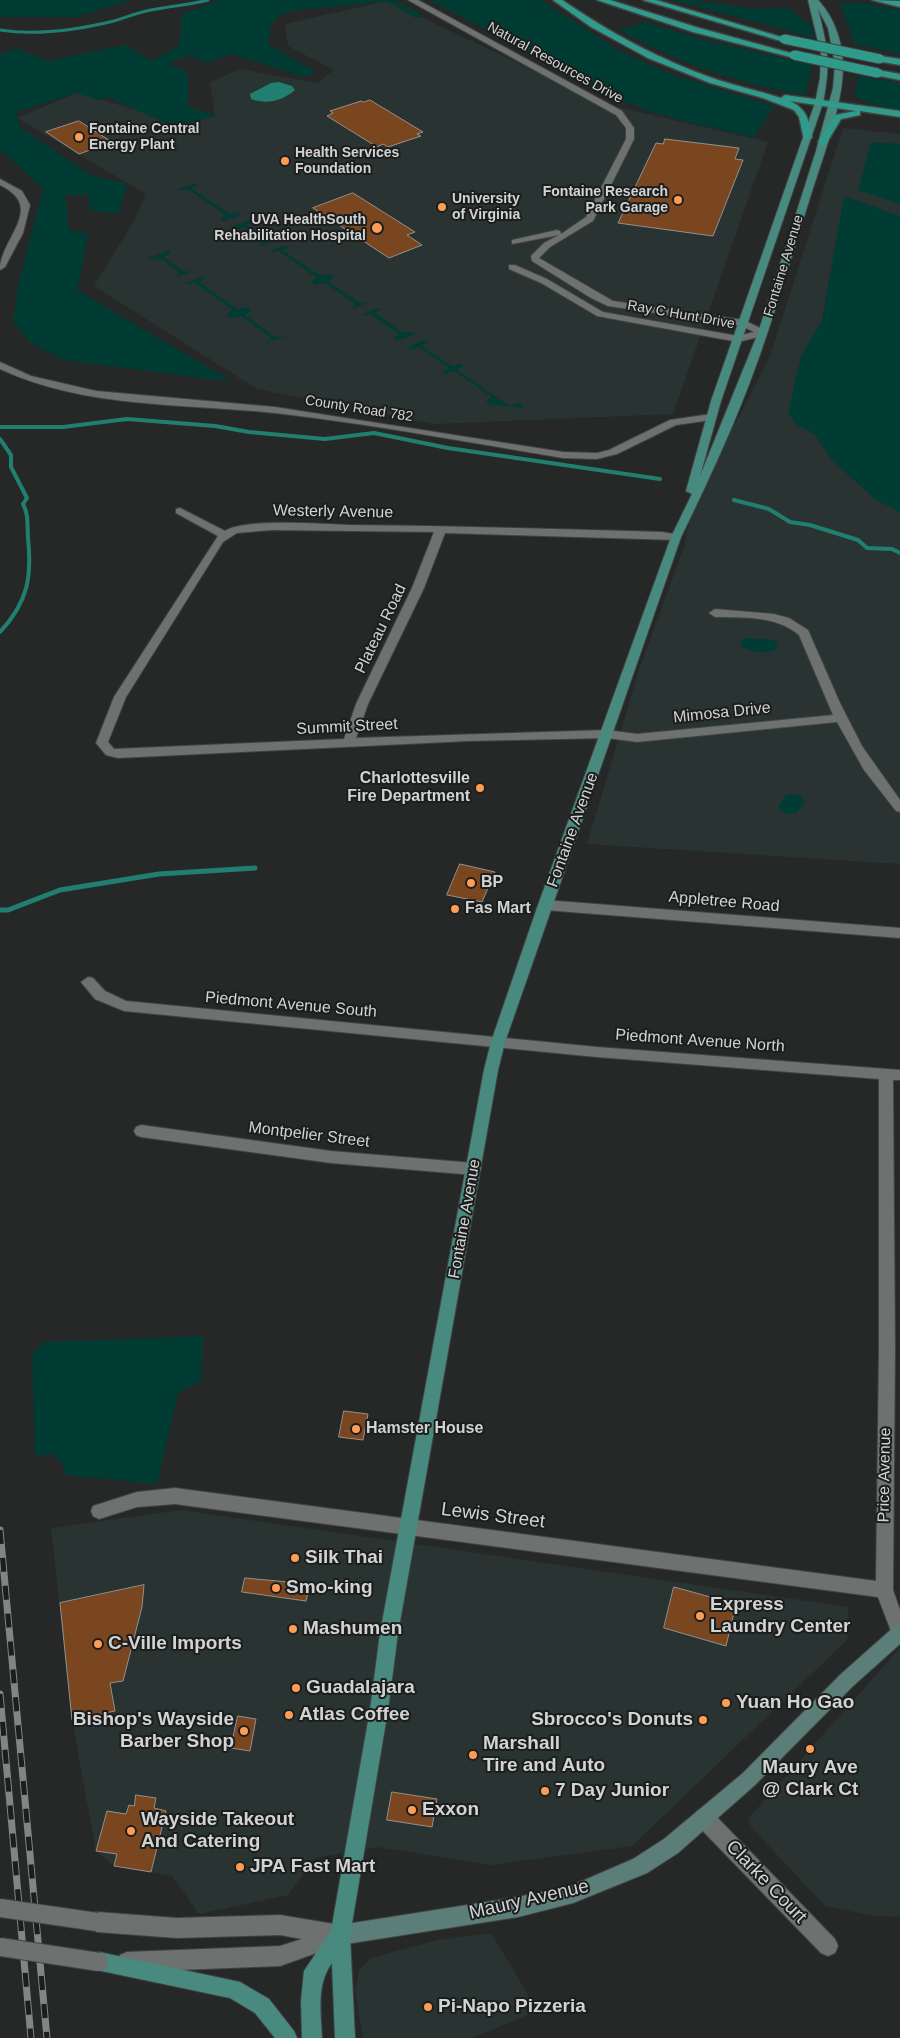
<!DOCTYPE html>
<html>
<head>
<meta charset="utf-8">
<style>
  body { margin:0 }
  canvas { display:block; background:#252827 }
</style>
</head>
<body>
<canvas width="900" height="2038"></canvas>
<script>
const ctx = document.querySelector('canvas').getContext('2d');
ctx.lineJoin = 'round';
function paint(path, color) {
  ctx.fillStyle = color;
  ctx.fill(path, 'evenodd');
}
function stroke(path, color, width, dash) {
  ctx.strokeStyle = color;
  ctx.lineWidth = width;
  ctx.lineCap = dash ? 'butt' : 'round';
  ctx.setLineDash(dash || []);
  ctx.stroke(path);
}
function write(font, color, halo, rows, align = 'center') {
  ctx.font = font + ' Arial,sans-serif';
  ctx.lineWidth = 4;
  ctx.setLineDash([]);
  ctx.textBaseline = 'middle';
  ctx.strokeStyle = halo;
  ctx.fillStyle = color;
  for (const [text, x, y, turn = 0] of rows) {
    ctx.save();
    ctx.translate(x, y);
    ctx.rotate((+turn || 0) * Math.PI / 180);
    ctx.textAlign = isNaN(turn) ? turn : align;
    if (halo) ctx.strokeText(text, 0, 0);
    ctx.fillText(text, 0, 0);
    ctx.restore();
  }
}
const built = new Path2D(`
  M387 1 604 104 768 142 673 414 434 424 257 389 94 286 134 221 146 194 17 118 77 93 172 120 215 116 210 82 240 69 317 83 334 70 288 46 285 24Z
  M843 128 900 134V864L587 844 640 667 684 547 698 479 741 413 770 356Z
  M181 1510 848 1607 847 1640 632 1846 491 1865 377 1847 315 1858 288 1895 199 1914 172 1876 114 1866 96 1851 72 1720 51 1528Z
  M900 1648V1917L874 1916 825 1906 752 1828 748 1819Z
  M491 1933 538 2011 472 2038H363L355 1991 359 1971 370 1958 438 1940Z`);
const green = new Path2D(`
  M0 0H131L75 17H0Z
  M222 0H393L423 15 416 18 387 1 291 11C272 17 270 25 268 44L316 72 304 77 232 54 207 63 189 55 167 64 188 72V106L216 116 174 127 108 97 99 100 77 93 16 112 20 127 90 175 127 184 118 214 89 210V195H65L69 230 88 234 77 290 233 382 63 360 29 342 13 321 18 285 43 189 0 149V52L4 54 16 48 47 61 125 45 153 61 179 45 182 14Z
  M430 0H541L620 51 673 75 774 106 754 137C701 126 652 115 603 93Z
  M673 0H692L757 9 789 8 811 26 815 38Z
  M840 3H862L900 10V54L855 44Z
  M646 22 697 38 812 65 805 95C740 84 676 63 620 30Z
  M858 76 900 83V109C884 107 869 105 855 96Z
  M871 142 900 144V204L858 190Z
  M196 183 198 185 191 188 230 214 237 212 241 215 223 221 220 219 226 215 188 189 180 191 178 189Z
  M844 196 900 216V512L876 500 832 460 815 435 797 425 788 413 801 356 822 320Z
  M250 220 253 222 247 226 268 240 275 238 277 240 259 246 264 241 244 227 237 229 232 227Z
  M287 245 288 248 282 250 321 276 330 274 334 278 329 282 360 303 370 302 351 309 356 304 325 283 315 285 311 282 317 278 279 251 268 252Z
  M168 251 171 253 164 257 185 272 195 271 175 277 180 273 160 258 153 260 148 258Z
  M204 276V279L199 282 237 309 247 307 251 310 245 315 275 337 285 336 265 343 271 338 241 316 230 318 226 315 233 310 195 283 185 284Z
  M377 308 381 309 375 313 403 333 410 331 416 334 397 341 394 338 399 334 370 314 360 316Z
  M423 340 428 342 422 346 453 367 459 364 464 366 457 370 509 406 519 403 523 406 522 408 489 404 486 401 492 397 454 371 444 374 443 371 449 368 419 347 412 350 407 348Z
  M748 638 773 640 777 643V649C768 655 749 652 741 646L742 640Z
  M794 794 801 796 805 803 796 813 788 814 781 811 779 805 786 795Z
  M203 1336 201 1381 178 1393 157 1484 65 1475 63 1464 52 1454 35 1456 32 1354 44 1342Z`);
const water = new Path2D(`
  M279 82 292 86 295 90C282 101 267 105 251 99L250 94 271 83Z`);
const streamFar2 = new Path2D(`
  M0 30C38 36 77 30 114 21 127 17 139 12 151 10 170 6 189 5 208 0`);
const streamFar1 = new Path2D(`
  M0 427H63L127 419 215 426 249 432 325 439 374 433 448 448 660 479
  M0 439 11 455V467L27 498 23 504C29 515 27 526 28 538 32 577 28 602 0 632
  M734 500 769 509 790 522 810 525 858 540 867 548 892 549 900 553`);
const stream = new Path2D(`
  M0 910H8L60 890 159 874 255 868`);
const building = new Path2D(`
  M370 100 423 132 417 134 421 136 388 147 383 144 377 147 327 116 333 113 330 111 361 101 364 102Z
  M79 121 112 142 79 154 46 132Z
  M665 139 739 148 735 159 743 160 713 236 618 223 656 143 663 144Z
  M353 193 415 232 407 235 422 245 389 258 313 208Z
  M460 864 495 872 482 902 447 895Z
  M344 1411 368 1414 363 1440 339 1437Z
  M245 1578 310 1584 306 1601 242 1592Z
  M144 1585 142 1607 123 1681 110 1683 115 1711 72 1720 60 1603Z
  M674 1587 736 1604 726 1646 664 1628Z
  M238 1716 256 1719 250 1751 231 1748Z
  M392 1792 437 1799 432 1827 387 1820Z
  M136 1795 156 1798 154 1808 166 1811 151 1872 114 1866 117 1854 96 1851 107 1811 126 1814 129 1805 134 1806Z`);
const minor = new Path2D(`
  M408 0H418L622 111 634 128V139L593 221 550 247 539 258 613 301 744 320 766 331V335L738 342 597 316 541 283 509 269V265H515L547 279 603 312 738 336 754 332 742 326 608 306 591 298 532 261 531 256 544 243 559 235 512 244V240L557 230 560 231 561 234 586 217 626 139V128L616 115Z
  M0 179 22 191 30 205 23 233 5 267 0 270C0 238 47 208 0 185Z
  M0 362 31 376 96 391 275 407 563 452 597 453 609 450 670 420 711 414 716 417 711 420 676 425 617 454 597 459 563 458C467 442 371 424 275 413 182 403 86 409 0 369Z
  M180 508 225 531C245 518 323 524 350 525 454 526 558 529 662 532L680 535 681 537 676 540 445 533 424 588 368 704 356 738 607 730 637 734 833 715 799 635C775 615 745 618 715 617L709 613 715 609 774 614 789 618 808 630 840 703 862 746 900 800V812L896 811 864 770 837 722 637 742 607 738 468 741 118 758 106 755 96 743 114 697 218 536 176 513V509ZM272 530 434 532 412 588 356 704 344 739 114 749 108 742 126 697 223 542 237 533Z
  M545 900 900 928V938L545 910 538 905Z
  M88 977 93 978 105 991 126 1001 597 1047 900 1070V1080H893L895 1349 893 1590 900 1610V1641L894 1639 878 1597 175 1504 137 1507 99 1519 93 1516 91 1511 93 1506 137 1492 175 1488 876 1581 879 1349V1079L597 1057 124 1011 95 999 81 982Z
  M141 1125 331 1151 474 1163 479 1165 481 1169 479 1173 474 1175 331 1163 141 1137 136 1135 134 1131 136 1127Z
  M704 1809 711 1811 835 1939 838 1946 835 1953 828 1956 821 1953 697 1825 695 1818 697 1811Z`);
const tertiary = new Path2D(`
  M97 1912 177 1918 280 1915 340 1925 347 1928 350 1935 347 1942 280 1966 127 1972 120 1969 117 1962 120 1955 127 1952 280 1946 302 1939 280 1935 177 1938 97 1932 90 1929 87 1922 90 1915Z`);
const secondary = new Path2D(`
  M900 1625V1644L853 1686 755 1785 678 1853 647 1873 573 1903 518 1917 340 1945 333 1942 330 1935 333 1928 340 1925 518 1897 573 1885 633 1859 664 1839 743 1773 841 1674 894 1627Z`);
const primary = new Path2D(`
  M808 0H818C834 17 843 42 843 66 843 107 821 161 809 201 795 245 783 288 768 331 745 402 714 470 681 537L505 1042 498 1070 398 1633 388 1710 350 1935 355 2038H335L332 1963C316 1984 321 2013 322 2038H302L301 2001 304 1971 331 1931 370 1710 380 1633 484 1070 491 1042 538 905 671 537 692 494 686 491 711 401 815 103 820 78 821 54ZM818 9 828 28 835 64 833 88 816 151 758 333 700 476 721 401 823 103C831 62 828 49 818 9Z
  M99 1952 240 1982 269 1999 294 2031 297 2038H275L255 2013 230 1998 92 1969 89 1962 92 1955Z`);
const motorway = new Path2D(`
  M553 0H562C610 33 660 60 715 79 736 86 759 91 781 98L785 95 900 111V117L860 111V115L841 119 826 144 823 145 818 142 835 115 856 111 790 101C807 109 809 120 812 138L804 140 799 117 794 110 763 98 710 83 648 58 591 27Z
  M597 0H610L699 28 798 55 794 58 693 32Z
  M643 0H656L788 39 781 41Z
  M872 0 900 1V7Z
  M880 56 900 59V65L877 61 876 59Z
  M878 70 900 74V80L875 75 874 73Z`);
const rail = new Path2D(`
  M0 1530 47 2038
  M0 1694 31 2038`);
const tertiaryBridge = new Path2D(`
  M0 1908 97 1922
  M0 1947 99 1962`);
const motorwayBridge = new Path2D(`
  M784 39 880 59
  M794 55 878 73`);
const markers = [
  [79,137,5,"#fd9c56"],
  [285,161,5,"#fd9c56"],
  [678,200,5,"#fd9c56"],
  [442,207,5,"#fd9c56"],
  [377,228,6,"#fd9c56"],
  [480,788,5,"#fd9c56"],
  [471,883,5,"#fd9c56"],
  [455,909,5,"#fd9c56"],
  [356,1429,5,"#fd9c56"],
  [295,1558,5,"#fd9c56"],
  [276,1588,5,"#fd9c56"],
  [700,1616,5,"#fd9c56"],
  [293,1629,5,"#fd9c56"],
  [98,1644,5,"#fd9c56"],
  [296,1688,5,"#fd9c56"],
  [726,1703,5,"#fd9c56"],
  [289,1715,5,"#fd9c56"],
  [703,1720,5,"#fd9c56"],
  [244,1731,5,"#fd9c56"],
  [810,1749,5,"#fd9c56"],
  [473,1755,5,"#fd9c56"],
  [545,1791,5,"#fd9c56"],
  [412,1810,5,"#fd9c56"],
  [131,1831,5,"#fd9c56"],
  [240,1867,5,"#fd9c56"],
  [428,2007,5,"#fd9c56"]
];
const farStreetnames = [
  ["Natural Resources Drive",555,63,29],
  ["Fontaine Avenue",784,266,-73],
  ["Ray C Hunt Drive",681,315,10],
  ["County Road 782",359,409,9]
];
const farPoinames = [
  ["Fontaine Central",89,129],
  ["Energy Plant",89,145],
  ["Health Services",295,153],
  ["Foundation",295,169],
  ["Fontaine Research",668,192,"right"],
  ["Park Garage",668,208,"right"],
  ["University",452,199],
  ["of Virginia",452,215],
  ["UVA HealthSouth",366,220,"right"],
  ["Rehabilitation Hospital",366,236,"right"]
];
const streetNames = [
  ["Westerly Avenue",333,512,1],
  ["Plateau Road",381,629,-64],
  ["Mimosa Drive",722,713,-6],
  ["Summit Street",347,727,-3],
  ["Fontaine Avenue",573,830,-70],
  ["Appletree Road",724,902,5],
  ["Piedmont Avenue South",291,1005,5],
  ["Piedmont Avenue North",700,1041,4],
  ["Montpelier Street",309,1135,7],
  ["Fontaine Avenue",465,1219,-80],
  ["Price Avenue",885,1475,-89]
];
const poiNames = [
  ["Charlottesville",470,779,"right"],
  ["Fire Department",470,797,"right"],
  ["BP",481,883],
  ["Fas Mart",465,909],
  ["Hamster House",366,1429]
];
const nearStreetnames = [
  ["Lewis Street",493,1516,7],
  ["Clarke Court",766,1882,46],
  ["Maury Avenue",529,1900,-13]
];
const nearPoinames = [
  ["Silk Thai",305,1558],
  ["Smo-king",286,1588],
  ["Express",710,1605],
  ["Laundry Center",710,1627],
  ["Mashumen",303,1629],
  ["C-Ville Imports",108,1644],
  ["Guadalajara",306,1688],
  ["Yuan Ho Gao",736,1703],
  ["Atlas Coffee",299,1715],
  ["Bishop's Wayside",234,1720,"right"],
  ["Barber Shop",234,1742,"right"],
  ["Sbrocco's Donuts",693,1720,"right"],
  ["Marshall",483,1744],
  ["Tire and Auto",483,1766],
  ["Maury Ave",810,1768,"center"],
  ["@ Clark Ct",810,1790,"center"],
  ["7 Day Junior",555,1791],
  ["Exxon",422,1810],
  ["Wayside Takeout",141,1820],
  ["And Catering",141,1842],
  ["JPA Fast Mart",250,1867],
  ["Pi-Napo Pizzeria",438,2007]
];
paint(built, '#293331');
paint(green, '#003b34');
paint(water, '#207f71');
stroke(streamFar2, '#207f71', 3);
stroke(streamFar1, '#207f71', 4);
stroke(stream, '#207f71', 5);
paint(building, '#7a4620');
stroke(building, '#93908e', 1);
stroke(minor, '#414343', 2);
stroke(tertiary, '#414343', 2);
stroke(secondary, '#414343', 2);
stroke(primary, '#414343', 2);
stroke(motorway, '#414343', 3);
paint(minor, '#6d7170');
paint(tertiary, '#6d7170');
paint(secondary, '#5b7e78');
paint(primary, '#498a80');
paint(motorway, '#319b8b');
stroke(rail, '#838585', 7);
stroke(rail, '#1b1e1d', 5, [14]);
stroke(tertiaryBridge, '#414343', 20, []);
stroke(motorwayBridge, '#414343', 11, []);
stroke(tertiaryBridge, '#6d7170', 18);
stroke(motorwayBridge, '#319b8b', 9);
for (const [x, y, r, color] of markers) {
  const dot = new Path2D();
  dot.arc(x, y, r, 0, 2 * Math.PI);
  ctx.fillStyle = color;
  ctx.fill(dot);
  stroke(dot, '#1b1e1d', 2);
}
write('14px', '#d2d4d4', '#1b1e1d', farStreetnames);
write('bold 14px', '#d2d4d4', '#1b1e1d', farPoinames, 'left');
write('16px', '#d2d4d4', '#1b1e1d', streetNames);
write('bold 16px', '#d2d4d4', '#1b1e1d', poiNames, 'left');
write('19px', '#d2d4d4', '#1b1e1d', nearStreetnames);
write('bold 19px', '#d2d4d4', '#1b1e1d', nearPoinames, 'left');
</script>
</body>
</html>
